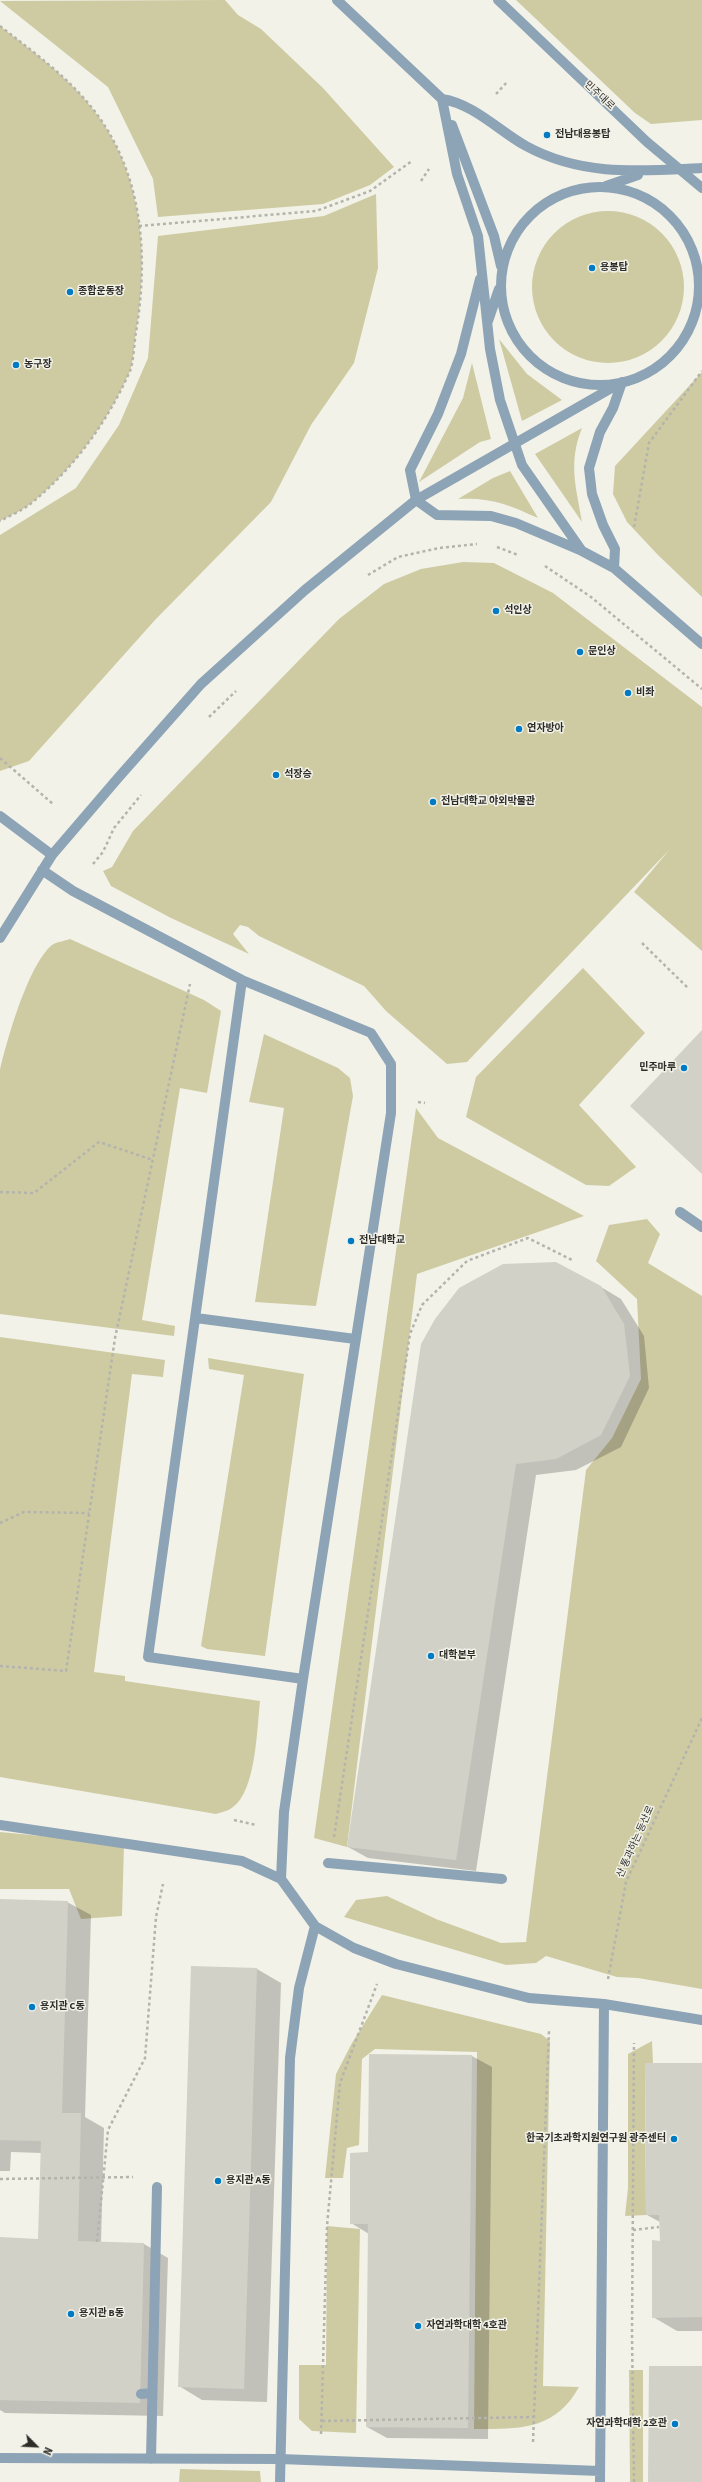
<!DOCTYPE html>
<html>
<head>
<meta charset="utf-8">
<style>
  body { margin:0 }
  #map { position:relative; width:702px; height:2482px; overflow:hidden; background:#f2f2e8; font-family:"Source Sans 3",sans-serif }
  canvas { display:block }
  .north { position:absolute; left:16px; top:2426px; width:40px; height:40px; -webkit-text-stroke:3px #f2f2e8; paint-order:stroke; rotate:114deg; font-size:11px; font-weight:700; line-height:16px; text-align:center; color:#2d2c29 }
  .north::after { content:''; display:block; margin:auto; width:14px; height:18px; background:#2d2c29; clip-path:polygon(50% 0,100% 100%,50% 72%,0 100%) }
</style>
</head>
<body>
<div id="map">
<canvas width="702" height="2482"></canvas>
<div class="north">N</div>
</div>
<script>
const ctx = document.querySelector('canvas').getContext('2d');
ctx.lineJoin = 'round';
function paint(path, color) {
  ctx.fillStyle = color;
  ctx.fill(path, 'evenodd');
}
function stroke(path, color, width, dash) {
  ctx.strokeStyle = color;
  ctx.lineWidth = width;
  ctx.lineCap = dash ? 'butt' : 'round';
  ctx.setLineDash(dash || []);
  ctx.stroke(path);
}
function write(font, color, halo, rows, align = 'center') {
  ctx.font = font + ' "Source Sans 3","Noto Sans KR",sans-serif';
  ctx.lineWidth = 3;
  ctx.setLineDash([]);
  ctx.textBaseline = 'middle';
  ctx.strokeStyle = halo;
  ctx.fillStyle = color;
  for (const [text, x, y, turn = 0] of rows) {
    ctx.save();
    ctx.translate(x, y);
    ctx.rotate((+turn || 0) * Math.PI / 180);
    ctx.textAlign = isNaN(turn) ? turn : align;
    if (halo) ctx.strokeText(text, 0, 0);
    ctx.fillText(text, 0, 0);
    ctx.restore();
  }
}
const green = new Path2D(`
  M225 0 238 15 261 29 323 88 394 167 370 185 323 204 158 217 153 179 108 87 0 1Z
  M516 0H702V120L651 124 635 113Z
  M0 26C37 55 74 81 101 120 144 183 148 260 136 332 134 344 134 359 130 371 108 421 73 470 29 505 21 511 9 516 0 521Z
  M376 194 378 268 354 363 311 425 271 502 155 620 29 761 0 771V535L76 488 119 425 148 358 158 236 324 216Z
  M532 287a76 76 0 1 1 152 0a76 76 0 1 1-152 0Z
  M499 339 527 374 562 400 522 421Z
  M472 363 491 439 480 442 419 482 463 398Z
  M702 372V597L658 555 627 522 613 494 615 466Z
  M582 428C568 463 576 486 582 522L535 454Z
  M510 471 538 518C509 505 491 497 458 499L493 478Z
  M463 562 494 563 553 593 702 707V951L634 892 670 849 467 1062 447 1064 386 1011 364 986 259 936 248 927 240 925 233 934 249 954 171 918 111 886 103 871 112 867 133 831 339 619 384 584 421 569Z
  M70 939 204 1000 221 1011 207 1093 180 1088 142 1320 175 1326 174 1336 0 1314V1070C7 1040 28 965 52 945 56 942 65 941 70 939Z
  M583 968 645 1033 579 1105 636 1167 609 1186 586 1185 466 1117 476 1077Z
  M264 1034 338 1068 350 1078 353 1096 316 1306 255 1302 284 1108 249 1102Z
  M416 1108 438 1138 584 1216 417 1274 347 1847 314 1838Z
  M647 1219 660 1234 648 1263 702 1296V1989L638 1978 617 1977 546 1956 536 1963 506 1965 344 1917 356 1900 387 1896 436 1919 501 1943 526 1942 586 1470 612 1438 641 1379 637 1299 596 1261 609 1225Z
  M0 1337 165 1360 163 1377 132 1374 94 1672 125 1676V1681L260 1701C257 1728 256 1791 233 1807 229 1811 221 1812 216 1814L0 1777Z
  M208 1358 304 1374 265 1656 207 1649 201 1646 244 1375 209 1369Z
  M0 1832 124 1844 122 1916 81 1919 69 1889H0Z
  M382 1995 541 2034 550 2041 543 2386 579 2387C555 2431 518 2429 474 2429L477 2052 375 2049 362 2059 359 2145 347 2148 343 2178H325L336 2074 352 2043Z
  M652 2041 653 2063 645 2064 646 2215 625 2216 628 2188V2054Z
  M327 2226 360 2229 356 2433 312 2431 299 2419V2365H326Z
  M629 2370H643V2482H630Z
  M180 2469 260 2471 261 2482H179Z`);
const shadow = new Path2D(`
  M601 1287 621 1299 644 1336 649 1388 621 1447 576 1470 536 1475 476 1871 368 1858 348 1847 422 1345Z
  M0 1900 67 1902 91 1915 85 2117 104 2128 101 2243 144 2244 168 2258 163 2416 5 2413 0 2410V2238L39 2240 42 2153 11 2152 10 2171H0Z
  M192 1967 257 1969 281 1983 267 2402 202 2400 179 2386Z
  M472 2056 492 2067 488 2439 387 2438 367 2427 369 2234 351 2223 369 2153Z
  M702 2064V2331H677L653 2317 661 2242 660 2222 647 2215Z`);
const building = new Path2D(`
  M702 1030V1174L630 1106Z
  M556 1262 601 1286 624 1324 630 1376 601 1435 556 1459 516 1464 456 1860 347 1847 421 1344 435 1319 459 1288 503 1264Z
  M0 1899 68 1901 62 2113H81L78 2241 144 2243 140 2403 0 2400V2237L38 2239 41 2141 0 2140Z
  M191 1966 257 1968 244 2389 178 2387Z
  M369 2054 472 2055 468 2428 366 2427 368 2224H350V2153L368 2152Z
  M645 2063H702V2317L652 2318V2240L660 2241 659 2215H646Z
  M649 2366H702V2482H648Z`);
const path = new Path2D(`
  M0 26C37 55 74 81 101 120 144 183 148 260 136 332 134 344 134 359 130 371 108 421 73 470 29 505 21 511 9 516 0 521
  M496 94 508 81
  M421 181 429 169
  M139 226 316 211 370 191 412 161
  M634 527 649 443 702 371
  M497 547 518 555
  M545 566 591 597 702 689
  M368 575 398 557 439 548 477 544
  M209 717 236 691
  M0 758 53 804
  M93 864 103 852 114 828 141 795
  M642 943 688 988
  M418 1102 425 1103
  M0 1192 34 1193 99 1142 153 1160
  M0 1523 24 1512 89 1513
  M0 1666 66 1671 115 1338 190 984
  M234 1820 256 1825
  M334 1837 410 1334 422 1305 467 1261 528 1238 572 1260
  M608 1979 626 1882 702 1718
  M0 2179 133 2177
  M633 2230 659 2227
  M97 2242 108 2130 145 2058 156 1917 163 1884
  M322 2421 534 2417
  M321 2434 327 2226 340 2083 377 1984
  M533 2442 549 2031
  M634 2482 632 2335 634 2043`);
const lane = new Path2D(`
  M337 0 442 99 444 104
  M442 99 457 174 478 236 490 349 500 400 522 465 582 551 614 568 702 644
  M442 99C474 104 499 131 526 146 583 177 641 171 702 168
  M452 125 494 236 501 266
  M606 186 638 175
  M501 286a99 99 0 1 1 198 0a99 99 0 1 1-198 0Z
  M480 279 461 354 438 414 410 470 416 500 437 515 491 516 516 523 582 551
  M488 321 499 289
  M614 568 615 549 603 525 592 494 589 468 600 432 613 408 622 382
  M0 816 52 855
  M42 870 73 891 242 980 371 1033 391 1064V1113L303 1679 284 1812 281 1879 315 1926 354 1948 396 1964 529 1998 604 2004 702 2020
  M0 938 52 855 118 778 201 684 305 590 416 500 622 382
  M242 980 148 1657 303 1679
  M680 1212 702 1227
  M196 1318 355 1339
  M0 1825 242 1861 281 1879
  M328 1863 502 1879
  M141 2394 152 2393
  M0 2458 280 2459 600 2471
  M151 2459 157 2187
  M280 2482 290 2058 299 1988 315 1926
  M600 2482 604 2004`);
const street = new Path2D(`
  M498 0 647 142 702 188`);
const markers = [
  [547,135,4,"#007ac3"],
  [592,268,4,"#007ac3"],
  [70,292,4,"#007ac3"],
  [16,365,4,"#007ac3"],
  [496,611,4,"#007ac3"],
  [580,652,4,"#007ac3"],
  [628,693,4,"#007ac3"],
  [519,729,4,"#007ac3"],
  [276,775,4,"#007ac3"],
  [433,802,4,"#007ac3"],
  [684,1068,4,"#007ac3"],
  [351,1241,4,"#007ac3"],
  [431,1656,4,"#007ac3"],
  [32,2007,4,"#007ac3"],
  [674,2139,4,"#007ac3"],
  [218,2181,4,"#007ac3"],
  [71,2314,4,"#007ac3"],
  [418,2326,4,"#007ac3"],
  [675,2424,4,"#007ac3"]
];
const streetNames = [
  ["민주대로",599,96,43],
  ["산 통과하는 등산로",636,1842,-66]
];
const poiNames = [
  ["전남대용봉탑",555,135],
  ["용봉탑",600,268],
  ["종합운동장",78,292],
  ["농구장",24,365],
  ["석인상",504,611],
  ["문인상",588,652],
  ["비좌",636,693],
  ["연자방아",527,729],
  ["석장승",284,775],
  ["전남대학교 야외박물관",441,802],
  ["민주마루",676,1068,"right"],
  ["전남대학교",359,1241],
  ["대학본부",439,1656],
  ["용지관 C동",40,2007],
  ["한국기초과학지원연구원 광주센터",666,2139,"right"],
  ["용지관 A동",226,2181],
  ["용지관 B동",79,2314],
  ["자연과학대학 4호관",426,2326],
  ["자연과학대학 2호관",667,2424,"right"]
];
paint(green, '#cecba3');
paint(shadow, '#0003');
paint(building, '#d2d1c8');
stroke(path, '#b4b4ac', 2.5, [3, 3]);
stroke(lane, '#8da3b6', 10);
stroke(street, '#8da3b6', 10);
for (const [x, y, r, color] of markers) {
  const dot = new Path2D();
  dot.arc(x, y, r, 0, 2 * Math.PI);
  ctx.fillStyle = color;
  ctx.fill(dot);
  stroke(dot, '#f2f2e8', 1.5);
}
write('10px', '#2d2c29', '#f2f2e8', streetNames);
write('bold 10px', '#2d2c29', '#f2f2e8', poiNames, 'left');
</script>
</body>
</html>
